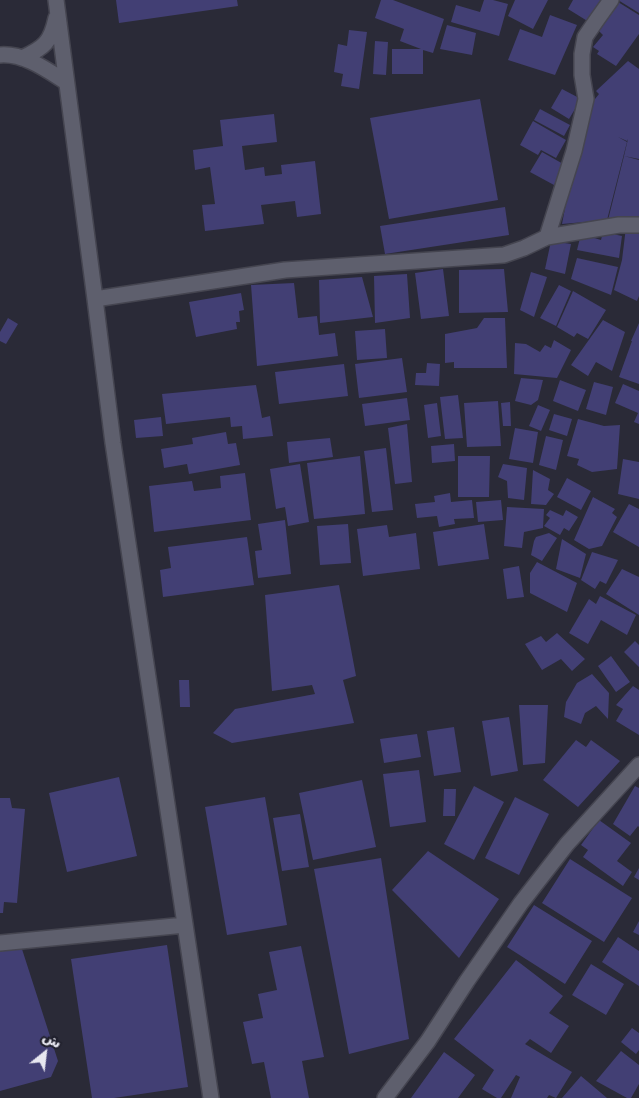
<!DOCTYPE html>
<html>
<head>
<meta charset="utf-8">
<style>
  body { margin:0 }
  #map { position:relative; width:639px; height:1098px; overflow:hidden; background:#2a2a37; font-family:"DejaVu Sans",Cairo,sans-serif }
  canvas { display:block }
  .north { position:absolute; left:20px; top:1028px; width:50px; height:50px; -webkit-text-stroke:4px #20202d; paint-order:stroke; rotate:29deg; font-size:14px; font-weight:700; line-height:20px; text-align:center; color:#e7e7f0 }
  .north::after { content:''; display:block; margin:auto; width:18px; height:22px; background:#e7e7f0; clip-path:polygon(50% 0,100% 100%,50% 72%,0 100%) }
</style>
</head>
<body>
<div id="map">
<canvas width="639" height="1098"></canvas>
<div class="north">ش</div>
</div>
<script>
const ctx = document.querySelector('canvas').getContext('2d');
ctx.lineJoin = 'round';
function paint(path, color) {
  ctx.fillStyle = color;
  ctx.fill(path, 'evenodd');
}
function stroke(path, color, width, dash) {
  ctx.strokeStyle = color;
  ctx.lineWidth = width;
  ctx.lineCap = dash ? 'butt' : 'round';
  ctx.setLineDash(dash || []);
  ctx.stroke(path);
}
const building = new Path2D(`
  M116 0H237L238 6 119 23Z
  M381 0H393L444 19 433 53 423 50V74H392V49H421L400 41 404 29 375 18Z
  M484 0H493L508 4 499 36 451 22 456 5 480 12Z
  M515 0H548L533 29 508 16Z
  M573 0H602L589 22 568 9Z
  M618 0H639V13Z
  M618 2 639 15V34L616 66 597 54 599 51 593 47 603 35 597 29Z
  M550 15 577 25 555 75 508 60 520 29 542 37Z
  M447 25 476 33 472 55 440 49Z
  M349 30 367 32 359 89 341 86 343 74 334 72 338 44 347 46Z
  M375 41 388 42 386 75 373 74Z
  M628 61 639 69V159L624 156 628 139 627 141 618 137 627 142 607 220 562 224 578 140 587 109 599 94 596 91Z
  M562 89 581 99 569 119 551 108Z
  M480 99 498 200 389 219 370 118Z
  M540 109 570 125 564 136 534 120Z
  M274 114 277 142 242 146 245 170 264 167 265 176 282 174 281 165 315 161 321 214 297 217 295 201 261 205 264 224 205 231 202 205 215 204 210 167 195 170 193 150 223 146 220 120Z
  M533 121 566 140 556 158 541 150 538 155 520 145Z
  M542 152 565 165 554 185 530 172Z
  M624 156 639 160V220H608Z
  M505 207 509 235 385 254 380 226Z
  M626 227 639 228V296L637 301 614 290 622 260Z
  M603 232 622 236 619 258 577 250 581 234 601 240Z
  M551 241 571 244 565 274 545 269Z
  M577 258 618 267 611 295 571 279Z
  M443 269 449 316 421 319 415 273Z
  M504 269 508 312 459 313V270Z
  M531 272 547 277 534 317 520 310Z
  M407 274 410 318 375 323 374 276Z
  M362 277 373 317 320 323 319 280Z
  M294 283 298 318 317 316 319 335 335 333 338 356 257 366 251 285Z
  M559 285 571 291 556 326 540 318Z
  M573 291 606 310 588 339 577 333 574 337 557 327Z
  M241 293 244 310 239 311 240 322H236L237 329 196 337 189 302Z
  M8 318 18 324 6 344 0 341V332Z
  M484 318H505L507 368H454V362L445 363V334L477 328Z
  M603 320 625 332 612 371 596 362 588 376 571 365Z
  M639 323V384L619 377 632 341H631Z
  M385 329 387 358 357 360 355 331Z
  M554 340 571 350 557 378 514 374 515 343 526 344 540 352 545 345 551 348Z
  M402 358 407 392 359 398 355 364Z
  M427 363 440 364 439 386 415 385 416 373H426Z
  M344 364 348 396 279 404 275 372Z
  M521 378 543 380 538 400 531 405 515 401Z
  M560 380 586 390 578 411 553 401Z
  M594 382 613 387 606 415 586 409Z
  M623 384 639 391V424L634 422 638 413 615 403Z
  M256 385 262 418 270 416 273 436 243 439 242 426 231 427 230 417 166 424 162 394Z
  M458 395 463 438 445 439 440 397Z
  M407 398 410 420 365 426 362 404Z
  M498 401 501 446 467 447 464 403Z
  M510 402 511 426H503L501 403Z
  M437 403 441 436 428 438 424 405Z
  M538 405 550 410 541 431 529 426Z
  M554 414 572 419 567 436 549 430Z
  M161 417 163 436 136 438 134 420Z
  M578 419 604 426 620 425 617 469 592 472 577 465 579 459 567 456Z
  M407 424 412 482 395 484 388 428Z
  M515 428 538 432 533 463 509 459Z
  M226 432 228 444 236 443 240 465 189 474 187 464 164 468 161 449 193 444 192 438Z
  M546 436 563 440 556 470 539 465Z
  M330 438 333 457 289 463 287 442Z
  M454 444 455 461 432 463 431 446Z
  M386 448 393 510 372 512 364 451Z
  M360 456 365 514 314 519 307 463Z
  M458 456H490L489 497H458Z
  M623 459 639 462V499L618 494Z
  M300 464 309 522 288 526 285 507 276 509 270 469Z
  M503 464 527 468 524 500 508 498 507 481 498 477Z
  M533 470 550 479 548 490 554 494 546 505 531 504Z
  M245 473 251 520 154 532 149 486 192 481 194 491 221 488 220 476Z
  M567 478 591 491 581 510 557 497Z
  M450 493 451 502 472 500 474 518 454 519 455 524 439 527 437 516 417 518 415 504 435 502 434 496Z
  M593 497 615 509 612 513 617 517 602 546 589 549 574 540Z
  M501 500 503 520 478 522 476 502Z
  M629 504 639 509V547L613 532Z
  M507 507 544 509 543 528 524 532 522 548 504 546Z
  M550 510 563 516 566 510 578 517 569 531 564 528 560 535 544 526 550 518 546 515Z
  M285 520 291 574 258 578 255 551 262 550 258 524Z
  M348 524 351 563 320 565 317 526Z
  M484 524 489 559 438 566 433 532Z
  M387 525 389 537 416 533 420 569 363 576 357 529Z
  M549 533 557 538 542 561 531 555 534 541 536 537Z
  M247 537 254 585 163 597 160 570 171 568 168 547Z
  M562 539 586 554 580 578 556 569Z
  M592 552 618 560 606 584 600 581 595 589 581 580Z
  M537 562 577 583 567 612 530 593V573Z
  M519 566 524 597 507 599 503 569Z
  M622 569 639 577V615L606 594Z
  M339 585 356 676 343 680 354 723 232 743 213 733 235 709 315 694 312 685 272 691 265 595Z
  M600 596 636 615 627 635 601 620 588 644 569 633 589 599 596 604Z
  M557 633 585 659 572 671 561 659 542 670 525 644 541 636 546 642Z
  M635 641 639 645V667L624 652Z
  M611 656 630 682 616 692 598 666Z
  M592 674 609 693 608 719 596 706 585 713 581 724 564 717 566 702 577 683Z
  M179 680H189L190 707H180Z
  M633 686 639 690V735L616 721 623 709 616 705Z
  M519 705H548L545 763 523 765Z
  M509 717 518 771 491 776 482 721Z
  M454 727 461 772 434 776 427 731Z
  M417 734 421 757 384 763 380 739Z
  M576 740 586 747 591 740 620 761 578 807 543 780Z
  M419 770 426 822 390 827 383 774Z
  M119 777 137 856 67 872 49 793Z
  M362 780 376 847 313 860 299 793Z
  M474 786 504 802 474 860 444 844Z
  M635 786 639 788V827L638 826 630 836 613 824Z
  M444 789H456L455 816H443Z
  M265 797 287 925 227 935 205 807Z
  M515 797 549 814 519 875 485 858Z
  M0 798H10L12 808 25 809 17 903 4 902 3 913H0Z
  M300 814 309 867 282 871 273 818Z
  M599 820 631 843 617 861 632 872 623 886 583 857 588 850 581 845Z
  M428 851 499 899 459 958 392 890Z
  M381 858 409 1039 349 1054 314 869Z
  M570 859 632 898 604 942 542 903Z
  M639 868V880L634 877Z
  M534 905 592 941 565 984 507 947Z
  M639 921V935L633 932Z
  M618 937 639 951V986L602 962Z
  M167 945 188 1087 114 1098H92L71 959Z
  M21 946 58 1061 51 1077 0 1091V950Z
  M301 946 324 1057 302 1061 309 1098H271L264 1062 252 1064 243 1022 263 1018 258 994 277 990 269 952Z
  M516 960 563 996 549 1013 569 1026 551 1053 530 1039 525 1044 572 1072 556 1098 549 1095 547 1098H511L520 1077 516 1075 501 1098H497L482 1089 494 1070 454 1039Z
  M591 964 624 984 606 1015 572 995Z
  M632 1028 639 1033V1050L636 1054 621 1042Z
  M621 1051 639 1065V1084L631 1098H627L596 1081Z
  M444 1052 475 1075 458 1098H411Z
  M581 1076 607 1098H562Z`);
const minor = new Path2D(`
  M56 0 95 299 113 443 211 1098
  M0 55C24 53 47 70 66 82
  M22 58C44 48 51 42 56 18
  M547 237 574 151 586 99 582 75V54L585 37 596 21 611 0
  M95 299 285 270 504 255 524 248 547 237 619 225H639
  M0 943 185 925
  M385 1098 428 1041 467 981 521 903 567 844 639 765`);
paint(building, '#423f74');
stroke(minor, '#454550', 18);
stroke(minor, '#5e5f6d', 15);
</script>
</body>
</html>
